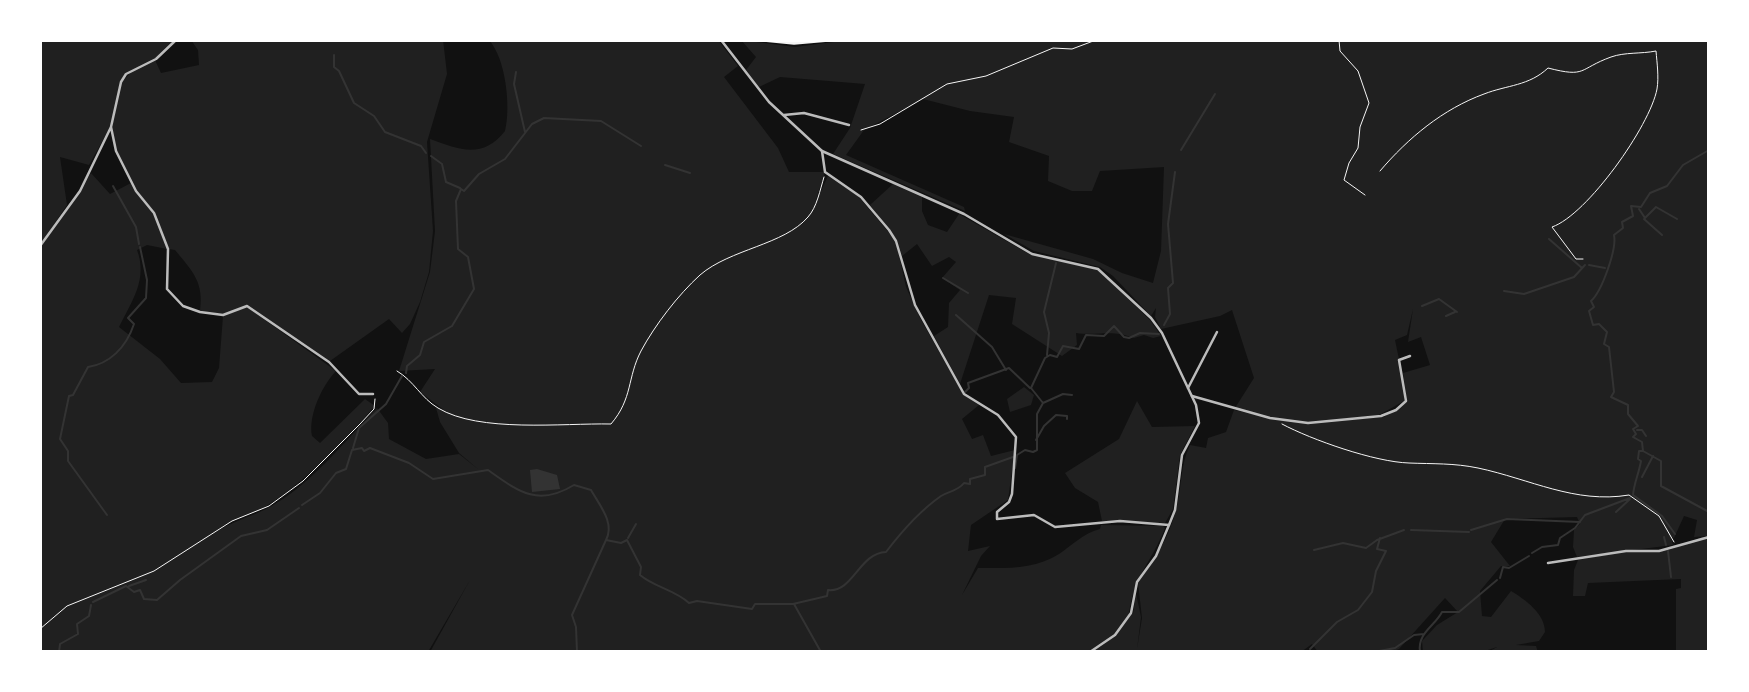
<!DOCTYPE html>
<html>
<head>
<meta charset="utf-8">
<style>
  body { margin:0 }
  #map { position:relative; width:1749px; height:692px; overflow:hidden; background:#111; font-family:Quicksand,sans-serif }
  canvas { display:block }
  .frame { position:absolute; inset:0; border:42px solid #fff; pointer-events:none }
</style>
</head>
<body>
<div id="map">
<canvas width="1749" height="692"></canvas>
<div class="frame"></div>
</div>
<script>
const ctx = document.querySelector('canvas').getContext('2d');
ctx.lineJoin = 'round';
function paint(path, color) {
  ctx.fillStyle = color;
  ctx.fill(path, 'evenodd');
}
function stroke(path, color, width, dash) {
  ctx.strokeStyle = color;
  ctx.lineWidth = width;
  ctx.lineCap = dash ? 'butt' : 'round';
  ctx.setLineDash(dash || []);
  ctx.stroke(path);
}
const green = new Path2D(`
  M40 40H174L155 58 126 73 120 82 111 126 89 165 60 157 67 205 40 245Z
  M191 40H443L447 74 427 142 433 231 429 272 420 302 410 324 402 333 389 319 330 361 247 306 223 314 200 311C204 282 193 272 175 250L169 249 154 212 137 190 117 151 112 127 121 83 135 68 155 60 161 73 199 65 198 50Z
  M489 40H718L738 66 724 77 778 148 789 172H825L814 206 828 176 858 196 896 241 906 287 920 318 963 394 979 405 962 419 972 439 983 435 991 456 1015 450 1008 500 971 525 968 551 990 546 981 556 962 595 978 568C1006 568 1034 570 1059 554 1074 544 1082 534 1100 529L1101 525 1163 526 1165 528C1151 564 1135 573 1129 613L1133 614 1136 593 1141 617 1137 649 1142 618 1138 583C1154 560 1169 538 1176 510 1182 488 1180 465 1190 445L1206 448 1208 438 1226 432 1234 410 1265 417 1235 408 1254 378 1232 310 1220 316 1161 329 1155 317 1156 308 1151 316 1113 276 1100 267 1034 251 1004 234 1093 259 1122 273 1153 283 1161 251 1164 167 1100 171 1092 191H1072L1048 181 1049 156 1009 142 1014 117 970 111 923 99 864 130 846 155 964 207 965 211 833 154 850 128 865 84 780 77 759 87 746 70 756 57 741 40 795 47 849 40H1709V536L1694 537 1697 520 1684 516 1674 538 1671 537 1673 545 1577 557 1573 547 1574 530 1580 524 1577 517 1505 519 1491 542 1510 566H1501L1480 591 1482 616 1491 617 1511 591C1526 600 1545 614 1545 632L1539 641 1516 645 1536 646 1538 652H1488L1497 647 1482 652H1423L1422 641 1437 625 1458 612 1445 598 1399 649 1391 652H1318L1312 644 1301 652H430L470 580 428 652H40V247L91 173 110 194 131 183 153 213 167 249 147 245 137 250C148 279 132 301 119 327L160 359 181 383 212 382 219 368 223 316 247 307 336 371C322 386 308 415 312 436L320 443 365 399 375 406C343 441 311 477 271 503 253 516 230 518 214 533 231 522 250 517 268 508 310 486 345 441 377 408L388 423 389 439 426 459 459 454 478 469 459 453 440 422 436 408 444 410 420 392 435 369 399 371 430 272 435 231 430 139C460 150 483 159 505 131 511 107 506 59 489 40ZM1413 309 1408 342 1421 337 1430 365 1403 373 1407 402 1384 417 1308 423 1379 415 1404 401 1405 388 1395 340 1407 335Z
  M893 184 922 197V211L928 225 947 232 959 214 1031 255 1098 270 1150 320 1161 336 1153 338 1144 335 1134 338C1111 329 1101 336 1076 333L1077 345 1062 356 1012 324 1016 298 989 295 960 384 934 336 948 327 949 303 960 290 942 278 956 262 949 257 932 266 917 244 902 256 897 240 870 205Z
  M1024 387 1034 395 1031 405 1010 412 1007 399Z
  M1137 401 1152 427 1195 426 1180 455 1173 509 1165 523 1102 521 1098 502 1075 488 1065 473 1119 439Z
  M1702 537H1709L1707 652H1676V589L1681 588V579L1588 583 1585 596H1573L1574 570 1578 560 1626 551 1669 550Z`);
const water = new Path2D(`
  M537 469 557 475 560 489 532 492 530 470Z`);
const stream = new Path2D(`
  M334 55V67L339 71 354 103 374 116 385 132 421 146 426 153
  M516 72 514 84 525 132
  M1181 150 1215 94
  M431 156 442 164 446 182 460 188
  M665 165 690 173
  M113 186 136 227 139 244
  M1639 209 1645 218 1656 207 1677 219
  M1644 219 1662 235
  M1549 239 1582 268
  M1589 265 1605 268
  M943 278 968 293
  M1504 291 1524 294 1574 277 1585 265
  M1422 306 1439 299 1457 312
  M956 315 992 347 1006 370
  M1446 316 1455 312
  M1164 325 1170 314 1168 288 1173 283 1168 224 1175 172
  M1047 355 1049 333 1044 312 1056 263
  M406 373 407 366 420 355 424 342 452 326 474 289 468 257 458 249 456 201 461 189 464 191 479 174 505 159 532 124 544 118 601 121 641 146
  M965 392 969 388 968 383 1009 368 1030 388
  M1043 403 1063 394 1072 395
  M1637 430H1642L1646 436
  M1036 440 1044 426 1056 415 1067 416V419
  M353 448 359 428 386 404 402 376
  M1643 451 1661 461V486L1709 512
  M1015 468 1017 455 1025 450 1033 452 1037 450V414L1043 403 1031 388 1045 358 1050 355 1057 357 1063 346 1079 349 1086 335 1104 336 1114 326 1124 337 1129 338 1140 333 1159 334
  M1642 477 1653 456
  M302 505 320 493 336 473 346 469 352 450 362 448 364 451 370 448 409 463 433 479 488 470C519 492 538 507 574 485L591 490C600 506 615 523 606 540L621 543 627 540 641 567 640 575C654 587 675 590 689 603L697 601 752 609 755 604H793L827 596 828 590C853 593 859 553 886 552 902 531 921 510 941 496 949 491 958 491 964 483L970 484V479L985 475V467L1013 457
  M1616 512 1630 499
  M107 515 68 461V451L60 439 69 396 73 395 88 367C109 364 126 348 134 324L128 318 146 298 147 280 140 247
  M1411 530 1469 532
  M1471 530 1507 519 1580 522
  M1675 534 1662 516 1633 495C1634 483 1639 473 1641 461L1638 459 1639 451H1643L1642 442 1633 437 1636 434 1633 429 1638 426 1628 414V405L1611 397 1614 392 1609 347 1604 344 1607 332 1599 324 1593 325 1589 311 1594 307 1591 301C1602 291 1617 249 1614 235L1623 228 1622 222 1633 216 1631 206 1641 207 1650 193 1667 186 1683 165 1709 150
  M1664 537 1666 545
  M628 538 636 524
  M1314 550 1343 543 1366 548 1377 540 1404 530
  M1668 551 1671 577
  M1532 553 1542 547 1558 545 1560 538 1575 528 1585 515 1630 498
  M1500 578 1503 567 1509 568 1529 556
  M129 586 146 580
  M93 602 126 586 134 592 140 590 144 599 157 600 180 580 241 536 267 530 299 508
  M794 604 821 652
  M1310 649 1337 622 1358 610 1372 592 1376 571 1386 551 1377 549 1380 538
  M59 652 60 644 78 634 77 624 89 616 91 605
  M577 652 576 627 572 615 606 540
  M1374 652 1395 648 1414 635 1424 634
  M1420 652C1417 633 1435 626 1442 612H1459L1497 580`);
const path = new Path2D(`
  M1339 40 1340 51 1358 71 1369 103 1360 127 1358 148 1349 163 1344 180 1365 195
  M861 130 880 124 947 84 986 76 1053 48 1072 49 1096 40
  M1380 171C1408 138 1443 109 1484 94 1507 85 1529 86 1548 68 1587 78 1578 69 1611 57 1625 52 1641 54 1656 51 1657 63 1659 77 1657 89 1650 126 1587 215 1552 227L1576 259H1583
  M397 371C414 381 421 398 438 408 479 433 563 423 611 424 633 398 627 378 641 351 655 325 678 295 700 275 730 249 784 245 808 217 817 207 820 190 824 177
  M1282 424C1312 440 1375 462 1409 463 1433 464 1454 463 1478 468 1530 479 1575 504 1629 495L1659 516 1674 542
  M40 629 67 606 154 571 232 521 269 506 303 481 360 424 374 409 375 399`);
const minor = new Path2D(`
  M176 40 156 59 126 74 121 82 111 127 116 151 136 191 154 213 168 249 167 289 183 306 200 312 223 315 247 306 329 362 359 394H373
  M784 115 804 113 849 125
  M822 151 825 172 861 197 889 230 896 241 915 305 964 394 998 415 1016 437 1012 494 1009 502 997 512V519L1034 515 1055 527 1120 521 1169 525
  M40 246 80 191 111 127
  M1188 388 1217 332
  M1192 396 1270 418 1308 423 1381 416 1396 410 1406 401 1399 360 1410 356
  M1548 563 1626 551H1659L1709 537`);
const tertiary = new Path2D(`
  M721 40 769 102 822 151 964 214 1032 254 1098 269 1151 318 1162 333 1196 405 1199 423 1182 455 1175 510 1169 525 1156 556 1137 582 1131 613 1115 635 1090 652`);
const primary = new Path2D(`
  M764 40 794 43 828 40`);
paint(green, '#202020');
paint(water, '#333');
stroke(stream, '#333', 2);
stroke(path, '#f5f5f5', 1);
stroke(minor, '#bcbcbc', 2.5);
stroke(tertiary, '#bcbcbc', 2.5);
stroke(primary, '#f5f5f5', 3.5);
</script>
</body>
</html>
